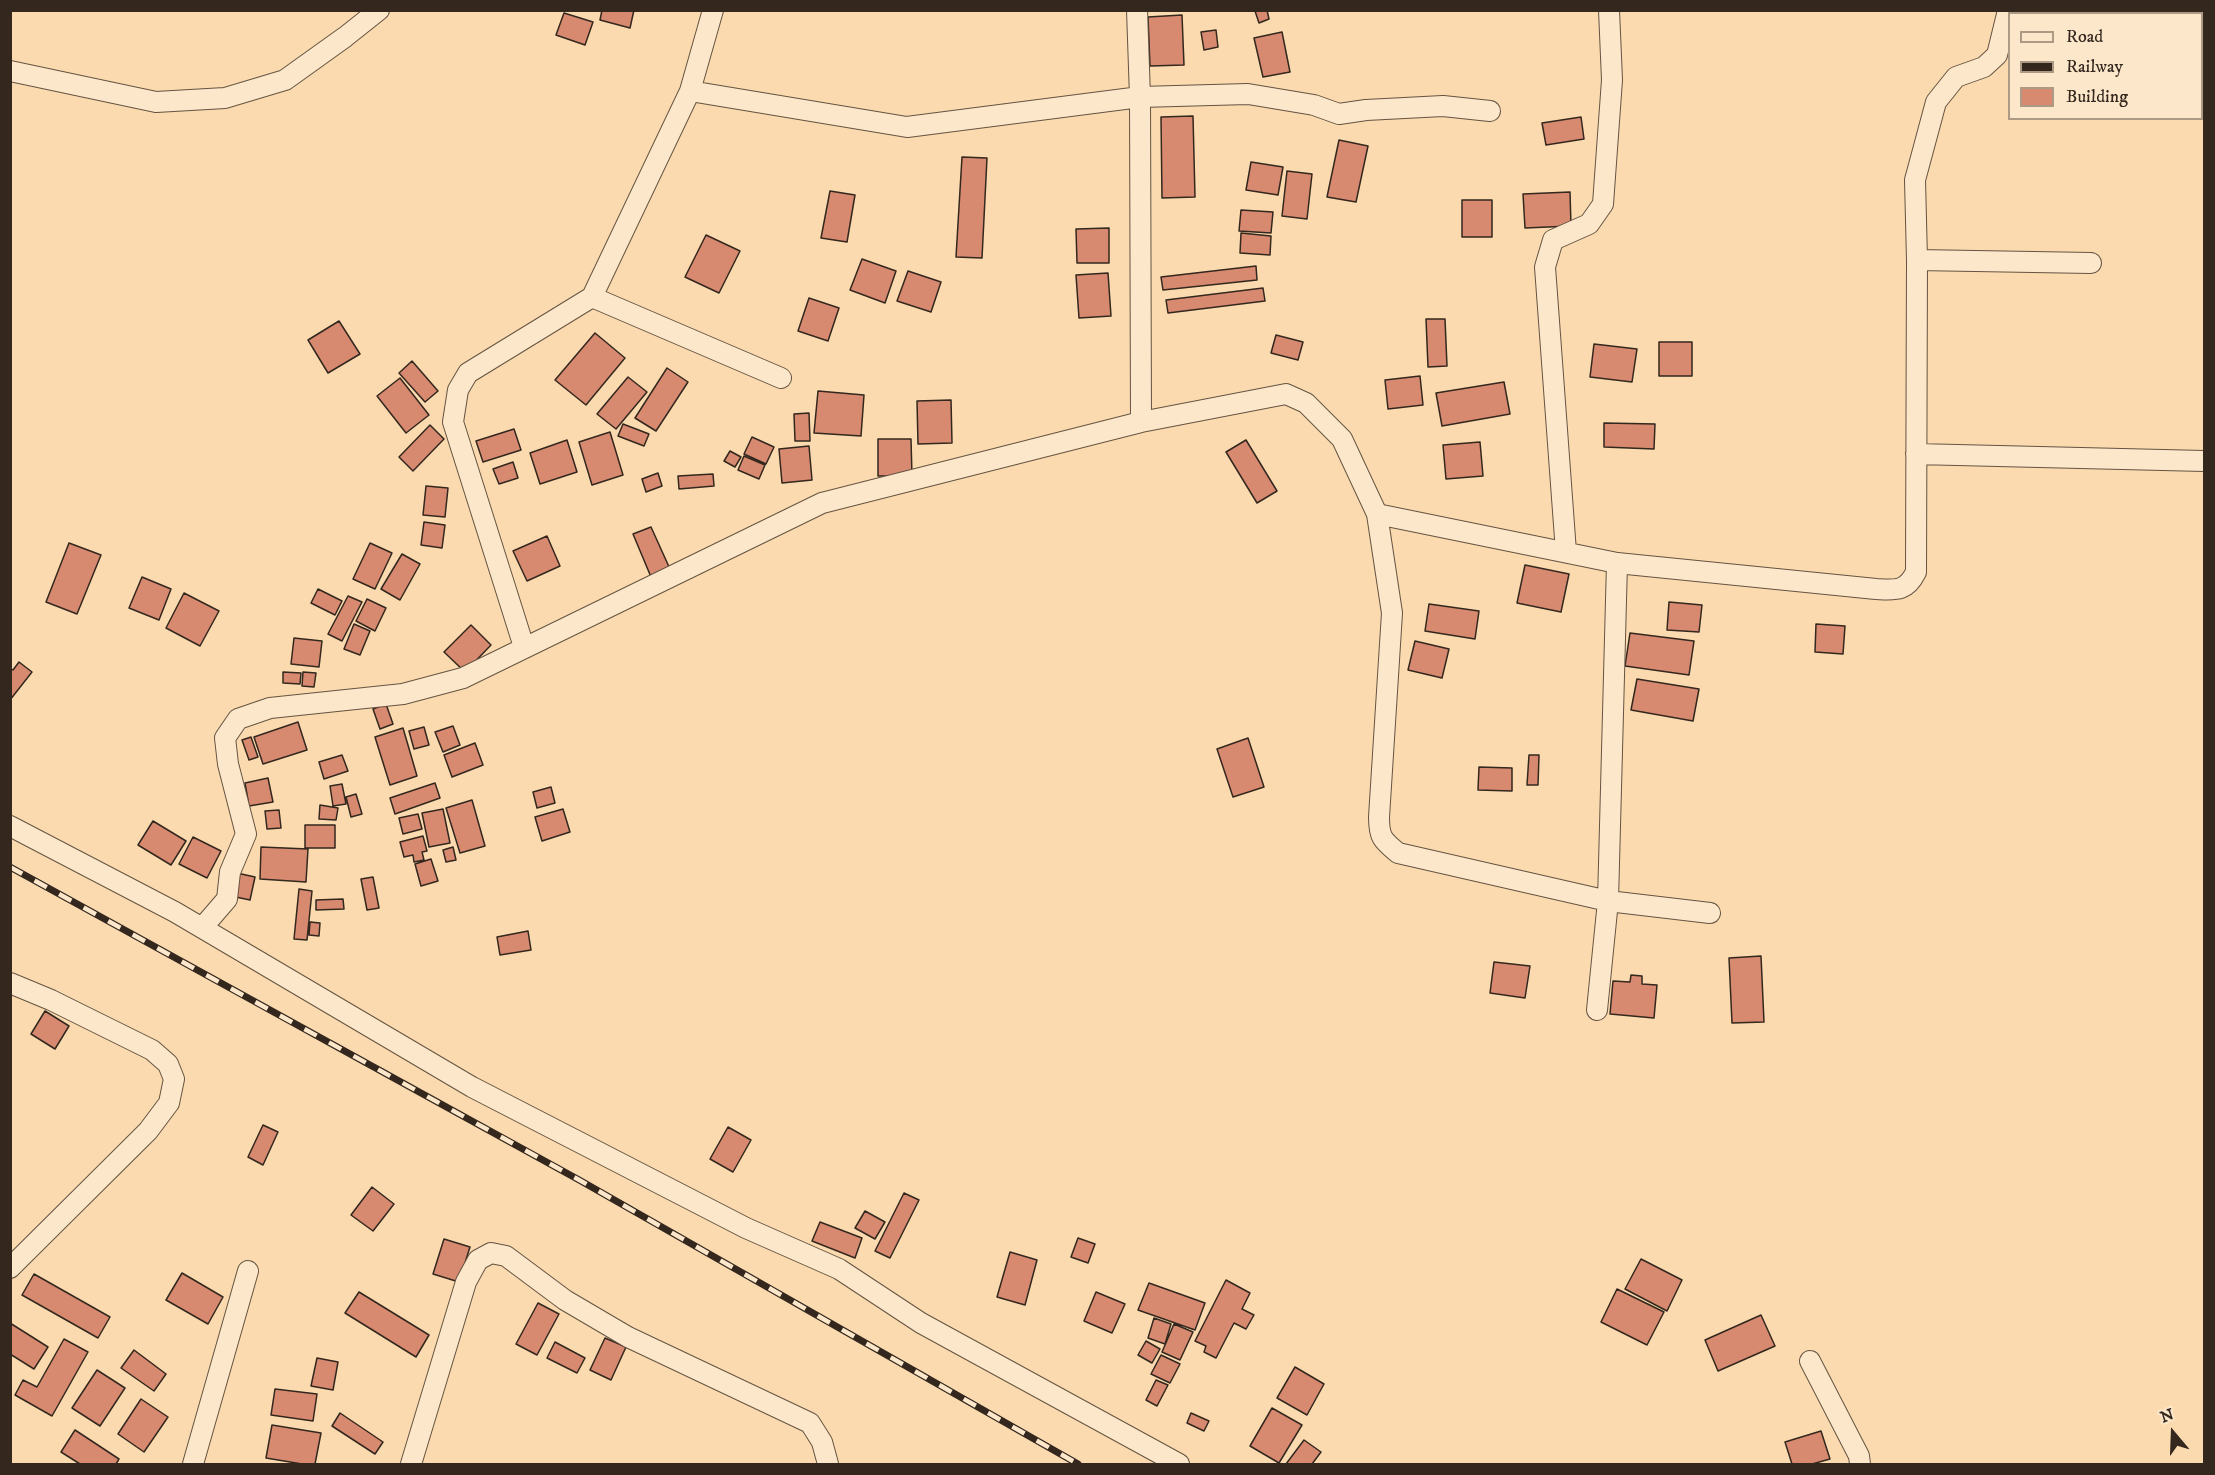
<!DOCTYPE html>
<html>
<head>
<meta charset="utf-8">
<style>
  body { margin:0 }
  #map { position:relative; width:2215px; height:1475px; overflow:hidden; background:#fadaae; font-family:"IM FELL DW Pica",serif }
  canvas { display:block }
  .frame { position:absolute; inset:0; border:12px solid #33271e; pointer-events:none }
  .legend { position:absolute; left:2008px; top:12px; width:195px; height:108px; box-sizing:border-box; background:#fce7ca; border:2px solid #ac9a85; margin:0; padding:8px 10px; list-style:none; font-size:18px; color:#33271e }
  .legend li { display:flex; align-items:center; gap:12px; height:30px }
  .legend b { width:30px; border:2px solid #ac9a85 }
  .north { position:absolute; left:2143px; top:1403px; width:60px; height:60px; -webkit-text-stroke:4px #fce7ca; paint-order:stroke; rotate:341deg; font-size:16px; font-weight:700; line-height:24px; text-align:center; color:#33271e }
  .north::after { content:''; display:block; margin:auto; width:21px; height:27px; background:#33271e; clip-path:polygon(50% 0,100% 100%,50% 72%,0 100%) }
</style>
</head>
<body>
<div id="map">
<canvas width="2215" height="1475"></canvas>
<div class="frame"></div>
<ul class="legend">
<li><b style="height:8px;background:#fce7ca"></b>Road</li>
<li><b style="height:8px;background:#33271e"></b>Railway</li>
<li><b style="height:16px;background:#d78a70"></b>Building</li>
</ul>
<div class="north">N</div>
</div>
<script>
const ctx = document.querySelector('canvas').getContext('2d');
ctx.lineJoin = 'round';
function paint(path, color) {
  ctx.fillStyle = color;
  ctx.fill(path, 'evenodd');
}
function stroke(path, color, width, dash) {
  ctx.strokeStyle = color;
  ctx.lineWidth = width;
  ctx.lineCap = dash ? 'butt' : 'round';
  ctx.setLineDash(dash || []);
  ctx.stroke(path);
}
const building = new Path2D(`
  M602 10H634L630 28 600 20Z
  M1267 10 1269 19 1259 23 1255 11Z
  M564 13 593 22 585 45 556 35Z
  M1182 15 1184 65 1150 66 1148 17Z
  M1216 30 1218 47 1204 50 1201 32Z
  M1282 32 1290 72 1263 77 1254 38Z
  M1193 116 1195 197 1162 198 1161 117Z
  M1581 117 1584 139 1546 145 1542 123Z
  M1339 140 1368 146 1356 202 1327 197Z
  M962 157 987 158 982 258 956 257Z
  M1251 162 1283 167 1278 195 1246 190Z
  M1287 171 1312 174 1307 219 1282 216Z
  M830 191 855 195 847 242 821 238Z
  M1570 192 1571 226 1525 228 1523 194Z
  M1462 200H1492V237H1462Z
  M1241 210 1273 212 1271 233 1239 231Z
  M1109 228V263H1077L1076 229Z
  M1241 233 1271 236 1270 255 1240 253Z
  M706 235 740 251 719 293 685 277Z
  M862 259 896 271 885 303 850 290Z
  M1256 266 1257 280 1163 290 1161 277Z
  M908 271 941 282 931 312 897 301Z
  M1108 273 1111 316 1079 318 1076 275Z
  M1263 288 1265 301 1168 313 1166 300Z
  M809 298 839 308 828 341 798 331Z
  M1426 319H1445L1447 366 1428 367Z
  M339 321 360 354 328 373 308 340Z
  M595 333 625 358 586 405 555 380Z
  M1276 335 1303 342 1298 360 1271 353Z
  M1659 342H1692V376H1659Z
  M1594 344 1637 349 1632 382 1590 377Z
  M412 361 438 391 425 402 399 373Z
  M667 368 688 382 656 431 635 418Z
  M1420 376 1423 405 1388 409 1385 380Z
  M628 377 647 392 616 429 597 414Z
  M400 378 429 415 406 433 377 396Z
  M1504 382 1510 414 1442 426 1436 393Z
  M818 391 864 395 861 436 814 433Z
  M951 400 952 443 918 444 917 401Z
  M809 413 810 441H795L794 414Z
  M1604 423 1655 424 1654 449 1604 447Z
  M623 424 649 434 644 446 618 436Z
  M430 425 444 439 413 471 399 457Z
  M514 429 521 450 483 462 476 441Z
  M610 432 623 475 592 485 579 442Z
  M752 437 774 447 766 464 744 454Z
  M878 439H911L912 476H878Z
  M567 440 577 472 540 484 530 453Z
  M1246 440 1277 491 1257 503 1226 452Z
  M1480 442 1483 476 1446 479 1443 445Z
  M809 446 812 480 782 483 779 449Z
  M730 451 741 457 735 467 724 461Z
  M744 456 765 465 759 479 738 470Z
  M513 462 518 478 499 484 493 469Z
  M658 473 662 486 646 492 642 479Z
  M713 474 714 486 679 489 678 476Z
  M426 486 448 488 445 517 423 515Z
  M424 522 445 525 442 548 421 545Z
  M651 527 670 569 651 577 633 534Z
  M547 536 560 566 527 581 513 551Z
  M69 543 101 555 77 614 46 602Z
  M370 543 392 553 375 589 353 579Z
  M402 554 420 564 400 600 381 589Z
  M1525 565 1569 574 1561 612 1517 603Z
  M142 577 171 589 159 620 129 608Z
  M318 589 342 601 335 615 311 603Z
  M184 593 219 611 200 646 166 628Z
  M348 596 362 602 342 641 328 634Z
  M367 599 386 608 375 631 356 621Z
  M1669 602 1702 605 1699 632 1667 630Z
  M1429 604 1479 611 1475 639 1425 631Z
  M354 624 370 631 360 655 344 649Z
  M1816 624 1845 626 1843 654 1815 652Z
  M471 625 491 645 465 672 444 652Z
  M1630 633 1694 641 1689 675 1625 666Z
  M294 638 322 641 319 667 291 664Z
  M1415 641 1449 649 1442 678 1408 670Z
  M19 662 32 672 10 700V668L13 670Z
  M283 672 301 673 300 684 283 683Z
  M303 672 316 673 314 687 302 686Z
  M1637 679 1699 689 1693 721 1631 710Z
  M386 704 393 724 380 729 373 709Z
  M298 722 307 750 263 764 254 737Z
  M453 726 460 745 443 752 435 732Z
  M424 727 429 745 414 749 409 731Z
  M403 728 417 776 390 785 375 737Z
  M251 737 258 757 249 760 242 740Z
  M1248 738 1264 787 1233 797 1217 749Z
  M475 743 483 765 452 777 444 755Z
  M342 755 348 771 324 779 319 762Z
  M1529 755H1539L1538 785H1527Z
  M1479 767 1512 768V791L1478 790Z
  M268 778 273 802 249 806 245 783Z
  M435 783 440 798 395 814 390 798Z
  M342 784 346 804 333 806 330 786Z
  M551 787 555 803 537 808 533 792Z
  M356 794 362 814 351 817 346 797Z
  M472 800 485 846 460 853 446 808Z
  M320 805 338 808 336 820 319 819Z
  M443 809 450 843 429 847 422 813Z
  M563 809 570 832 542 841 535 817Z
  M279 810 281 828 267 829 265 811Z
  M418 814 422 829 403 834 399 818Z
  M153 821 186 841 171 865 138 845Z
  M305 825H335V848H305Z
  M423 836 427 851 422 852 424 860 414 862 413 855 404 857 400 842Z
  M193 837 221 851 207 878 179 864Z
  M261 847 308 849 306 882 260 879Z
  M453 847 456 860 446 862 443 850Z
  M431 859 438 881 421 886 415 864Z
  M237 873 255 877 250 900 231 896Z
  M373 877 379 908 367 910 361 879Z
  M299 889 312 891 307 940 294 939Z
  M343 899 344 909 316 910V900Z
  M310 922 320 923 319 936 309 935Z
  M528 931 531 950 500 955 497 937Z
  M1761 956 1764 1022 1732 1023 1729 958Z
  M1494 962 1530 966 1525 998 1490 993Z
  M1631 975 1642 976V984L1657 985 1654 1018 1610 1014 1613 981 1630 982Z
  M45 1011 69 1026 55 1049 31 1034Z
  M263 1125 278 1132 263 1165 248 1157Z
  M728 1127 751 1140 733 1172 710 1159Z
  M372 1187 394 1204 373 1231 351 1215Z
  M904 1193 919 1200 890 1258 875 1251Z
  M865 1211 885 1222 875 1239 855 1228Z
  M820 1222 862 1238 855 1258 812 1241Z
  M1078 1238 1095 1244 1088 1263 1071 1257Z
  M444 1239 470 1247 459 1282 433 1274Z
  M1010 1252 1037 1260 1025 1305 997 1297Z
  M1641 1259 1682 1280 1667 1311 1625 1289Z
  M182 1273 223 1297 208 1324 166 1300Z
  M34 1274 110 1317 98 1338 22 1295Z
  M1226 1280 1250 1293 1242 1309 1254 1315 1246 1329 1234 1323 1216 1358 1204 1352 1206 1346 1195 1341Z
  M1149 1283 1205 1303 1195 1330 1138 1310Z
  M1617 1289 1664 1312 1647 1345 1601 1322Z
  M359 1292 429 1335 416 1357 345 1313Z
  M1096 1292 1125 1304 1112 1333 1084 1321Z
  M538 1303 559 1314 537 1355 516 1344Z
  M1761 1315 1775 1346 1718 1371 1705 1340Z
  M1154 1318 1171 1324 1165 1344 1148 1338Z
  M10 1323 48 1347 34 1369 10 1354Z
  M1174 1324 1193 1332 1180 1360 1162 1352Z
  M605 1338 626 1347 611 1380 590 1370Z
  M64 1339 88 1352 52 1416 15 1395 23 1380 37 1387Z
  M1146 1341 1160 1349 1152 1363 1138 1355Z
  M555 1342 585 1358 577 1373 547 1358Z
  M134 1350 166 1374 154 1391 121 1368Z
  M1161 1355 1180 1364 1170 1383 1151 1374Z
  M317 1358 338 1362 333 1390 311 1386Z
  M1295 1367 1324 1384 1307 1415 1277 1398Z
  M97 1370 125 1388 100 1426 72 1408Z
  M1156 1380 1168 1385 1157 1406 1146 1400Z
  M275 1389 317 1394 313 1421 271 1415Z
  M141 1399 168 1417 144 1452 118 1434Z
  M1272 1408 1302 1425 1279 1463 1250 1446Z
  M340 1413 383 1442 375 1454 332 1426Z
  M1191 1413 1209 1421 1204 1431 1187 1423Z
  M272 1425 321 1433 315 1464H302L266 1458Z
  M75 1430 119 1459 116 1464H80L61 1452Z
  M1821 1431 1830 1459 1812 1464H1792L1785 1442Z
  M1304 1440 1321 1452 1312 1464H1286Z`);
const street = new Path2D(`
  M1137 10 1140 97 1141 422
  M10 71 156 102 225 98 285 80 345 37 379 10
  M690 91 907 127 1140 97 1248 94 1314 105 1339 114 1366 110 1443 106 1490 111
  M1917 260 2091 263
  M592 297 781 378
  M1916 454 2204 461
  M1377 514 1617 563 1876 589C1896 590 1906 592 1916 572L1917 260 1915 180 1936 102 1956 77 1984 67 1997 55 2008 10
  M1566 552 1545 267 1553 240 1589 224 1603 204 1612 80 1609 10
  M524 647 453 422 458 390 468 373 592 297 690 91 713 10
  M10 826 175 912 472 1087 746 1228 839 1269 921 1323 1179 1464
  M202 928 227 899 230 872 246 834 228 764 225 738 238 719 270 708 403 694 463 678 822 503 1141 422 1286 394 1306 403 1342 439 1377 514 1392 613 1379 817C1379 837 1382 840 1398 853L1608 901 1710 913
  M10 983 51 1000 152 1050 168 1064 174 1079 169 1103 148 1131 10 1268
  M1597 1010 1608 901 1617 563
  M1810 1361 1859 1456 1860 1464
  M193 1464 248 1271
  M411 1464 466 1282 478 1260 491 1253 506 1256 565 1300 628 1337 810 1423 822 1442 828 1464`);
const rail = new Path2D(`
  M10 867 581 1181 1078 1464`);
paint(building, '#d78a70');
stroke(building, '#33271e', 1.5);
stroke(street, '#655442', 22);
stroke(street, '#fce7ca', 20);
stroke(rail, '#33271e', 7);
stroke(rail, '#fce7ca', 4.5, [14]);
</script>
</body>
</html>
